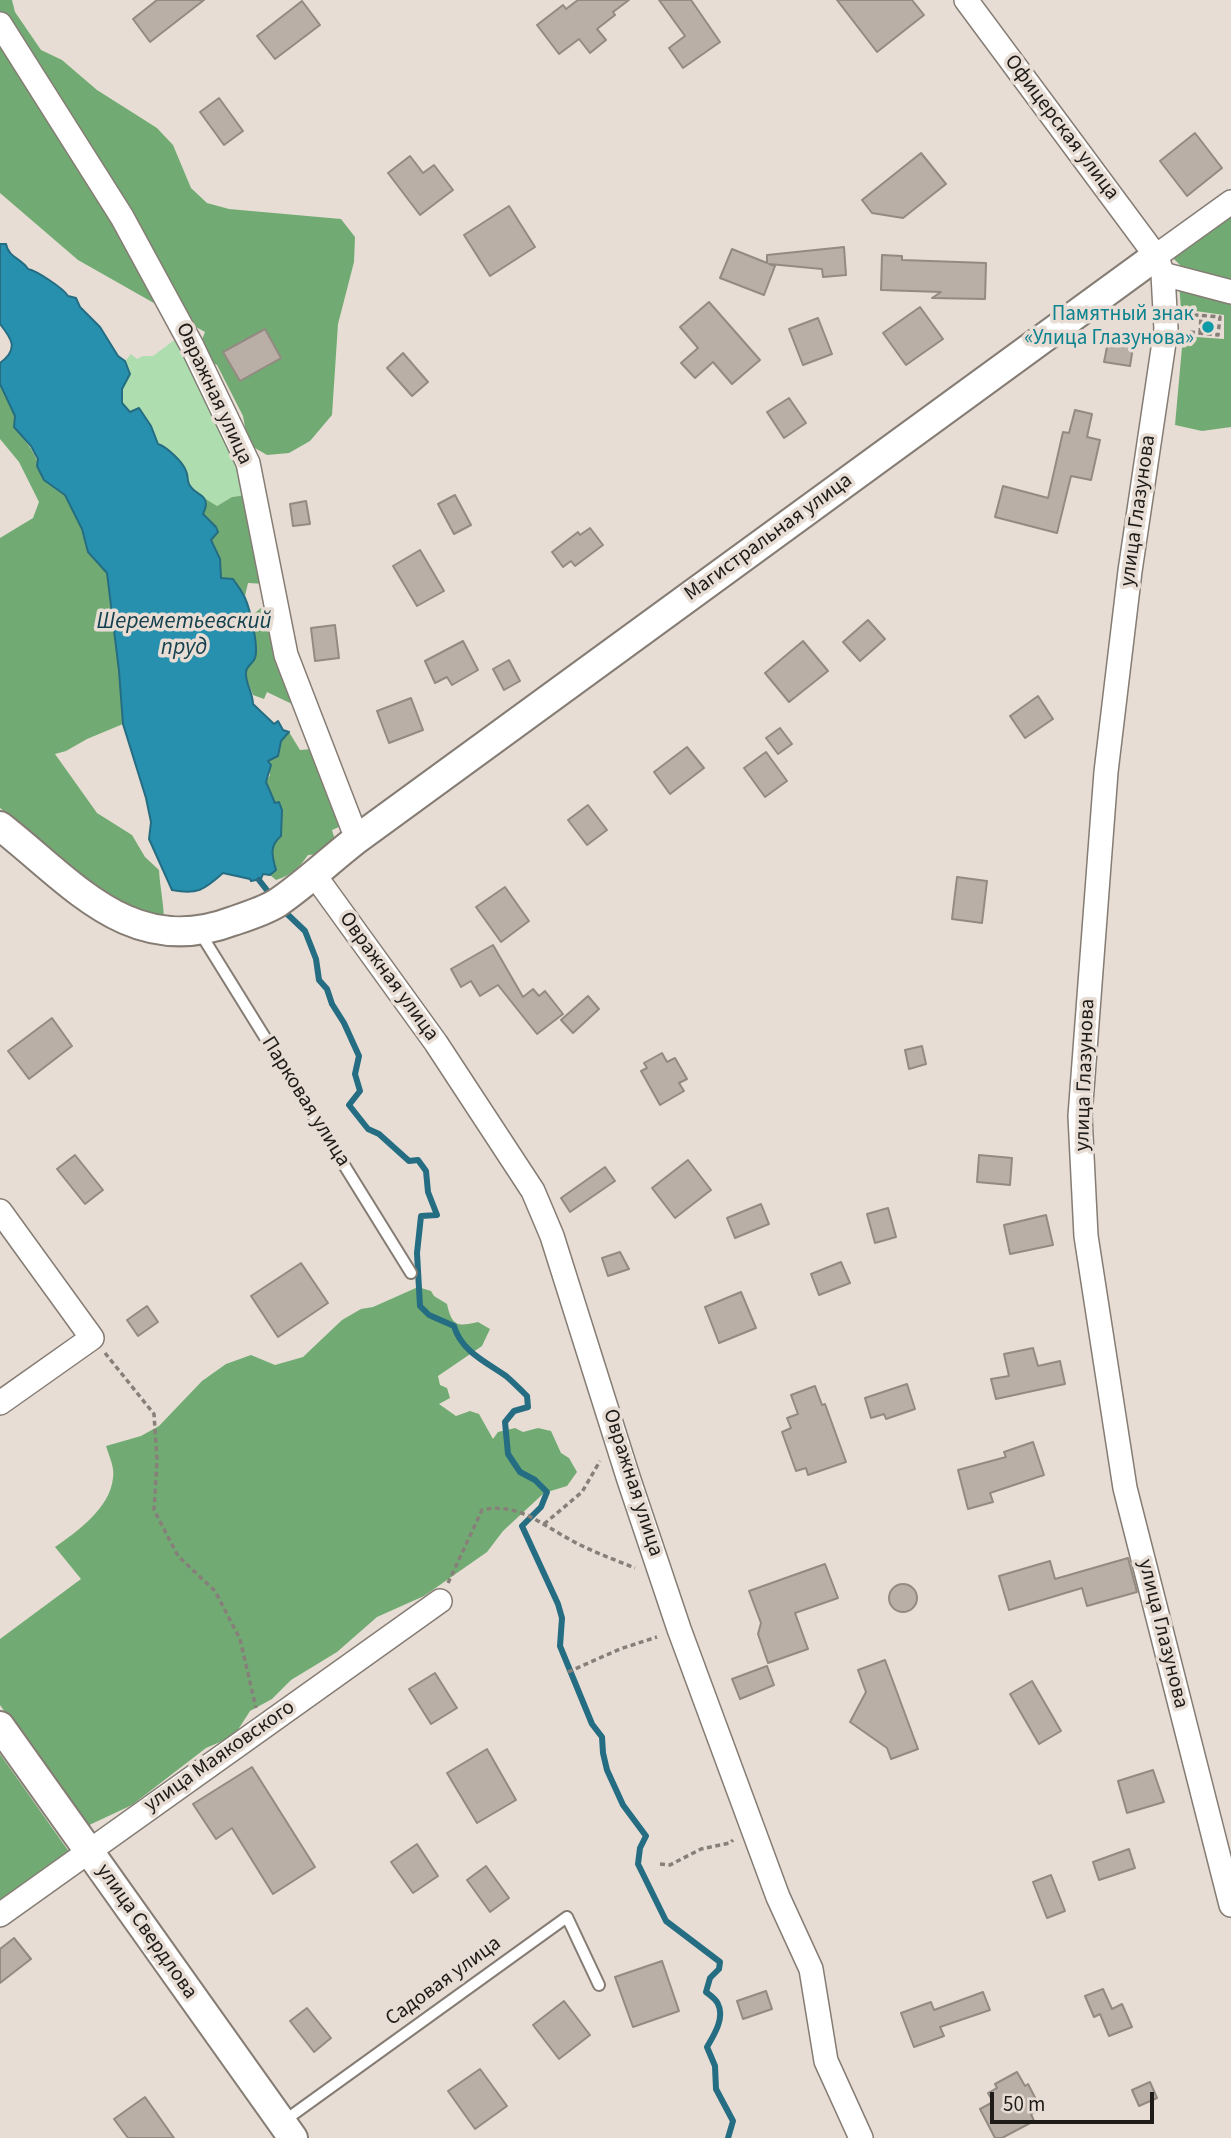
<!DOCTYPE html>
<html>
<head>
<meta charset="utf-8">
<style>
  body { margin:0 }
  #map { position:relative; width:1231px; height:2138px; overflow:hidden; background:#e7ddd4; font-family:"Source Sans 3",sans-serif }
  canvas { display:block }
  .scale { position:absolute; left:990px; top:2092px; width:164px; height:32px; box-sizing:border-box; border:4px solid #1e1b18; border-top:0; padding-left:9px; font-size:21px; line-height:24px; white-space:nowrap; color:#1e1b18; -webkit-text-stroke:5px #e7ddd4; paint-order:stroke }
</style>
</head>
<body>
<div id="map">
<canvas width="1231" height="2138"></canvas>
<div class="scale">50 m</div>
</div>
<script>
const ctx = document.querySelector('canvas').getContext('2d');
ctx.lineJoin = 'round';
function paint(path, color) {
  ctx.fillStyle = color;
  ctx.fill(path, 'evenodd');
}
function stroke(path, color, width, dash) {
  ctx.strokeStyle = color;
  ctx.lineWidth = width;
  ctx.lineCap = dash ? 'butt' : 'round';
  ctx.setLineDash(dash || []);
  ctx.stroke(path);
}
function write(font, color, halo, rows, align = 'center') {
  ctx.font = font + ' "Source Sans 3",sans-serif';
  ctx.lineWidth = 7;
  ctx.setLineDash([]);
  ctx.textBaseline = 'middle';
  ctx.strokeStyle = halo;
  ctx.fillStyle = color;
  for (const [text, x, y, turn = 0] of rows) {
    ctx.save();
    ctx.translate(x, y);
    ctx.rotate((+turn || 0) * Math.PI / 180);
    ctx.textAlign = isNaN(turn) ? turn : align;
    if (halo) ctx.strokeText(text, 0, 0);
    ctx.fillText(text, 0, 0);
    ctx.restore();
  }
}
const green = new Path2D(`
  M177 338 242 464 247 495 232 497 217 506 198 495 190 487 187 481V472L163 445 158 444 151 426 138 408 130 412 122 403V389L130 374 125 361 131 354 137 359 143 356H153Z`);
const forest = new Path2D(`
  M0 0H12L15 12 41 50 62 60 97 90 157 128 173 145 191 188 207 203 229 209 341 219 355 237 354 262 338 324 332 415 310 441 289 453 267 455 248 444 243 416 217 365 196 355 205 332 78 260 0 193Z
  M1231 214V282L1185 270 1172 257Z
  M1179 283 1231 296V427L1202 431 1175 425 1183 336 1224 339V315L1181 309Z
  M0 384 15 416 14 427C32 449 36 453 44 480L65 495 82 529 88 552 107 573 119 671 123 724 87 739 66 751 55 754 97 813 132 835 145 857 159 870C160 888 164 904 164 922L126 910 0 808V538L33 518 39 502 19 462 0 439Z
  M247 495 266 584 248 583 245 596 239 587 221 578V565L211 540 214 537 216 527 203 514 206 506 204 498 217 506 232 497Z
  M261 608H268L298 702 292 704 267 692 264 699 253 695C250 687 243 675 248 667 251 661 256 660 256 652 256 641 253 629 250 617Z
  M289 732 300 750 312 749 346 824 332 830 337 847 324 854 308 855C299 868 292 875 276 880L270 875 276 870C272 856 269 847 281 836L282 810 272 798 266 782 270 775 268 761 278 756 281 741Z
  M418 1287 431 1291 434 1296 447 1304C452 1326 457 1327 478 1322L490 1329 482 1346 438 1376 440 1385 447 1388 450 1398 439 1404 456 1416 470 1411 479 1414 493 1439 498 1432 515 1428 523 1432 538 1428 551 1431 561 1453 569 1458 577 1472 567 1486 544 1493 503 1531 487 1552 424 1596 377 1617 337 1652 291 1680 272 1699 250 1711 234 1736 206 1748 132 1805 85 1827 0 1705V1639L81 1579 55 1547C78 1531 110 1508 113 1478 115 1468 109 1456 106 1446L141 1436 159 1426 202 1381 226 1364 251 1355 275 1365 303 1357 342 1320 361 1309 373 1307Z
  M0 1754 72 1856 0 1909Z`);
const water = new Path2D(`
  M0 244H6C8 257 22 259 28 269 37 271 63 288 68 296L76 298 80 307 100 327 118 356 125 361 130 374 122 389V403L130 412 139 408 151 426 158 444C167 447 183 462 186 471 189 477 186 482 191 487 194 492 201 494 204 498 208 503 205 510 203 514L216 527 218 532 211 540 220 559 221 578 233 579C237 585 242 591 245 598 250 609 259 647 255 658 253 664 247 665 246 672 245 683 253 693 253 704L274 724 278 721 283 730 289 732 281 741 278 756 268 761 271 765 266 782 275 803 279 802 282 810 281 836C269 846 272 856 276 870L270 875 263 874 261 879 251 881 250 879 223 873C204 890 197 895 172 890L149 839 151 822 146 798 123 724 119 671 107 573 88 552 82 529 65 495 44 480 37 466 38 459 31 446 14 427 15 416 0 384V363C19 349 12 339 0 324Z`);
const stream = new Path2D(`
  M259 880 273 898
  M282 909 305 931 316 959 319 980 327 989 332 1004 344 1023 359 1056 355 1074 360 1091 349 1105 368 1129 379 1134 409 1161 418 1160 426 1171 428 1192 437 1215 421 1216 417 1253 420 1306 429 1315 454 1326C461 1351 486 1362 506 1376 513 1382 520 1389 527 1396L528 1407 514 1411 505 1422 508 1454 520 1472 535 1480 547 1492 541 1507 522 1526 558 1604 562 1618 560 1646 592 1724 602 1737 603 1753 607 1770 623 1805 646 1836 640 1848 638 1864 666 1921 720 1962 719 1969 710 1978 706 1992C710 1995 716 1999 718 2004 725 2018 714 2035 707 2047L715 2066 716 2089 733 2121 728 2138`);
const building = new Path2D(`
  M157 0H204L150 42 133 19Z
  M578 0H629L613 12 615 15 597 29 606 40 590 53 579 39 559 54 537 25 563 5 566 9Z
  M659 0H691L720 42 683 68 669 48 685 36Z
  M837 0H912L924 15 877 52Z
  M302 1 320 25 275 59 257 36Z
  M219 98 243 131 224 145 200 112Z
  M1195 133 1222 168 1187 196 1160 161Z
  M921 153 946 184 903 218 872 213 862 200Z
  M410 156 423 173 434 165 453 190 420 215 388 173Z
  M509 206 535 247 490 276 464 235Z
  M844 247 846 275 823 277 822 269 769 264 775 266 764 295 720 278 732 249 767 263V255Z
  M882 255 902 256V260L986 263 985 299 932 298 941 292 881 290Z
  M709 302 760 360 732 384 713 362 695 378 681 363 698 348 680 327Z
  M920 307 943 339 906 365 883 333Z
  M818 318 832 354 803 365 789 329Z
  M265 329 281 358 240 381 223 352Z
  M1109 337 1134 341 1130 366 1104 362Z
  M403 353 428 382 412 396 387 368Z
  M789 398 806 423 784 438 767 412Z
  M1075 410 1092 414 1087 437 1100 440 1091 480 1071 476 1057 533 995 517 1003 486 1048 498 1063 432 1069 433Z
  M455 495 471 525 454 534 438 504Z
  M306 501 310 524 293 526 290 504Z
  M590 528 603 545 575 566 571 561 563 567 552 552 578 532 580 535Z
  M420 550 444 591 417 606 393 566Z
  M868 620 885 639 860 661 843 642Z
  M335 625 339 658 315 661 311 628Z
  M463 641 478 670 452 685 447 677 435 683 425 661Z
  M803 641 828 671 789 702 765 673Z
  M509 660 520 681 504 690 493 669Z
  M1038 696 1053 719 1025 738 1010 716Z
  M411 698 423 730 389 743 377 711Z
  M780 728 792 744 778 754 766 738Z
  M687 747 704 768 670 794 654 772Z
  M766 752 787 781 765 797 744 768Z
  M588 805 607 830 587 845 568 820Z
  M957 877 987 881 982 923 952 919Z
  M505 887 529 921 501 942 476 907Z
  M493 945 523 997 533 989 539 996 545 991 563 1014 537 1034 498 985 480 996 471 981 461 987 451 969Z
  M588 996 599 1009 573 1033 561 1020Z
  M52 1018 72 1046 29 1079 8 1051Z
  M922 1046 926 1064 909 1069 905 1050Z
  M662 1053 667 1062 675 1058 687 1079 679 1083 684 1091 660 1105 641 1071 647 1068 644 1063Z
  M75 1155 103 1190 85 1204 57 1169Z
  M979 1155 1012 1158 1010 1185 977 1182Z
  M688 1160 711 1190 675 1218 652 1188Z
  M605 1167 615 1181 570 1212 561 1198Z
  M761 1204 769 1224 735 1238 727 1218Z
  M888 1208 896 1237 875 1243 867 1214Z
  M1046 1215 1053 1245 1010 1254 1004 1225Z
  M620 1252 629 1269 608 1276 602 1258Z
  M841 1262 850 1283 819 1295 811 1274Z
  M301 1263 328 1303 278 1337 251 1296Z
  M741 1292 756 1328 719 1343 705 1307Z
  M147 1306 158 1322 138 1336 127 1320Z
  M1033 1348 1038 1366 1060 1361 1065 1384 996 1399 991 1379 1009 1376 1004 1354Z
  M907 1384 915 1409 886 1419 884 1414 871 1418 865 1398Z
  M815 1386 822 1405 825 1404 846 1462 808 1475 806 1468 796 1471 782 1432 791 1428 787 1418 798 1414 791 1395Z
  M1033 1442 1044 1475 990 1493 993 1502 968 1509 958 1470 1006 1457 1004 1452Z
  M1128 1558 1137 1592 1087 1606 1082 1588 1009 1610 999 1576 1050 1561 1055 1579Z
  M825 1564 838 1598 795 1613 808 1649 768 1663 758 1634 761 1623 749 1591Z
  M889 1598a14 14 0 1 1 28 0a14 14 0 1 1-28 0Z
  M885 1660 918 1749 891 1759 887 1748 850 1722 866 1692 858 1670Z
  M767 1666 774 1685 740 1699 732 1679Z
  M435 1673 457 1708 431 1724 409 1689Z
  M1032 1681 1061 1731 1039 1744 1010 1694Z
  M487 1749 516 1800 477 1823 447 1773Z
  M252 1767 315 1867 273 1894 232 1828 216 1839 193 1804Z
  M1153 1770 1164 1802 1127 1813 1118 1781Z
  M417 1844 438 1876 413 1893 391 1862Z
  M1129 1849 1135 1868 1099 1880 1093 1862Z
  M486 1866 509 1898 490 1912 467 1880Z
  M1051 1875 1065 1911 1047 1918 1033 1882Z
  M14 1938 31 1959 0 1983V1949Z
  M662 1961 679 2011 633 2027 615 1977Z
  M1103 1989 1112 2009 1122 2004 1132 2027 1109 2036 1100 2014 1094 2017 1085 1996Z
  M766 1991 772 2009 743 2019 737 2001Z
  M983 1992 990 2010 940 2027 944 2036 914 2047 901 2013 931 2002 934 2010Z
  M564 2001 590 2035 559 2059 533 2025Z
  M307 2008 331 2038 314 2052 290 2021Z
  M480 2069 507 2106 475 2129 448 2091Z
  M1017 2072 1025 2086 1028 2084 1041 2109 1031 2114 1034 2121 1002 2138H995L980 2109 993 2102 988 2093 997 2088 995 2084Z
  M1150 2082 1157 2098 1139 2106 1132 2090Z
  M145 2097 174 2138H128L114 2119Z`);
const path = new Path2D(`
  M1185 314 1220 317 1218 335 1189 332
  M1200 333 1201 316
  M105 1353 154 1414 157 1461 154 1510 178 1556 215 1591 240 1639 256 1708
  M544 1524 582 1492 600 1461
  M448 1583 482 1510C517 1502 541 1524 569 1539 590 1551 613 1559 635 1568
  M568 1672 620 1649 657 1637
  M660 1864 670 1865 701 1849 730 1843 733 1840`);
const service = new Path2D(`
  M199 931 411 1273
  M284 2121 567 1917 599 1985`);
const minor = new Path2D(`
  M966 0 1156 256 1163 274 1231 292
  M0 24 122 217 192 346 248 463 286 655 357 839
  M1156 256 1231 202
  M1163 274 1166 329 1130 571 1106 772 1080 1116 1086 1236 1125 1488 1231 1905
  M313 873 436 1043 533 1191 552 1236 629 1480 679 1629 778 1897 811 1969 826 2061 861 2138
  M0 1211 92 1338 0 1403
  M0 1915 440 1601`);
const tertiary = new Path2D(`
  M0 826C72 882 131 960 233 921 248 916 264 911 277 903 304 885 331 859 357 839L1156 256
  M0 1726 293 2138`);
const markers = [
  [1208,327,7,"#0f9aa8"]
];
const streetNames = [
  ["Офицерская улица",1061,128,53],
  ["Овражная улица",213,394,65],
  ["улица Глазунова",1139,511,-82],
  ["Магистральная улица",769,538,-36],
  ["Овражная улица",388,977,54],
  ["улица Глазунова",1086,1075,-88],
  ["Парковая улица",305,1102,58],
  ["Овражная улица",632,1483,72],
  ["улица Глазунова",1162,1634,76],
  ["улица Маяковского",220,1757,-35],
  ["улица Свердлова",146,1932,55],
  ["Садовая улица",444,1982,-36]
];
const cultureNames = [
  ["Памятный знак",1194,315],
  ["«Улица Глазунова»",1194,339]
];
const waterNames = [
  ["Шереметьевский",184,623],
  ["пруд",184,649]
];
paint(green, '#aedeaf');
paint(forest, '#71ab73');
paint(water, '#2890af');
stroke(water, '#256d82', 2);
stroke(stream, '#256d82', 6);
paint(building, '#b9afa7');
stroke(building, '#938a82', 2);
stroke(service, '#857c74', 14);
stroke(minor, '#857c74', 26);
stroke(tertiary, '#857c74', 32);
stroke(path, '#87807a', 3.5, [5, 3.5]);
stroke(service, '#fff', 10);
stroke(minor, '#fff', 23);
stroke(tertiary, '#fff', 28);
for (const [x, y, r, color] of markers) {
  const dot = new Path2D();
  dot.arc(x, y, r, 0, 2 * Math.PI);
  ctx.fillStyle = color;
  ctx.fill(dot);
  stroke(dot, '#e7ddd4', 2.5);
}
write('21px', '#1e1b18', '#e7ddd4', streetNames);
write('21px', '#0d838f', '#e7ddd4', cultureNames, 'right');
write('italic 23px', '#15414f', '#e7ddd4', waterNames);
</script>
</body>
</html>
